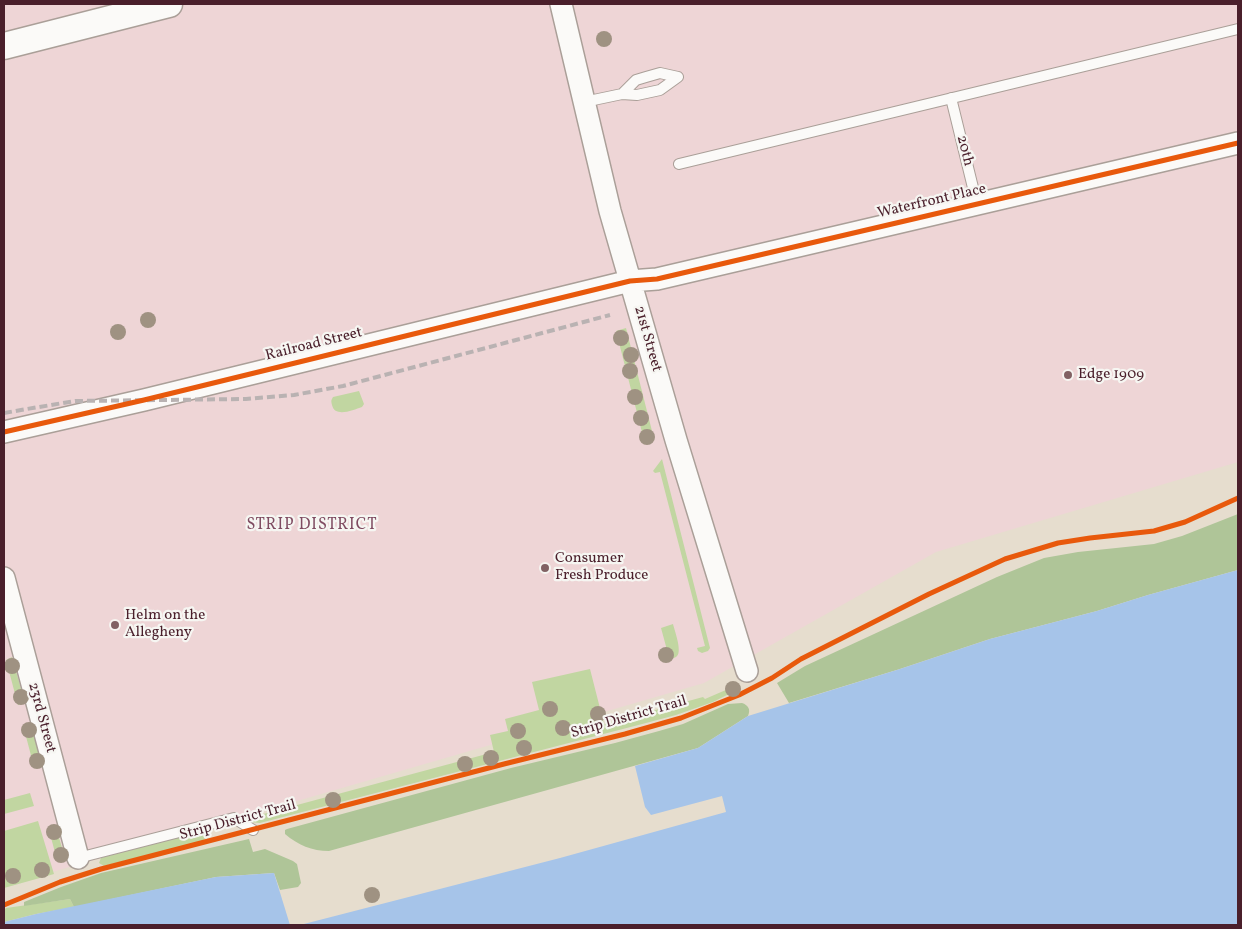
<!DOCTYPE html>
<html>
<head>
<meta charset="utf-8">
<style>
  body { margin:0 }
  #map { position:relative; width:1242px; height:929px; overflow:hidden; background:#e6ddce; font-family:Vollkorn,serif }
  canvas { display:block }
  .frame { position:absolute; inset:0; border:5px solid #4a1f2b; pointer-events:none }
</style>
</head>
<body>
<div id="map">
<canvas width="1242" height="929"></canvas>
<div class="frame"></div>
</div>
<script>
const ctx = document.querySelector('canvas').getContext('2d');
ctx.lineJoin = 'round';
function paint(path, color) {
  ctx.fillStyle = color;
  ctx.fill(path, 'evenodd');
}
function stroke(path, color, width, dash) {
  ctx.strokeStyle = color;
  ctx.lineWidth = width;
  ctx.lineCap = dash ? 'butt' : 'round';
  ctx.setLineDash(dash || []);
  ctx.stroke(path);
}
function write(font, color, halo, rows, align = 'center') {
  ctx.font = font + ' Vollkorn,serif';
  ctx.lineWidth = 4.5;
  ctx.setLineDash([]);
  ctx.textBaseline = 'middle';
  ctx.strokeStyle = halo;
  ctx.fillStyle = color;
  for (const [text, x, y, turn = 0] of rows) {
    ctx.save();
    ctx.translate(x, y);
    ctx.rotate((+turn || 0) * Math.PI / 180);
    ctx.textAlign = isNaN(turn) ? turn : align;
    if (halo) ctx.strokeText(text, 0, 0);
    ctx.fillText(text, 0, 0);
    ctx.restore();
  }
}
const built = new Path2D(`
  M4 4H1238V462L936 552 704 683 4 886Z`);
const green = new Path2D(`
  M626 328 652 431 645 444 616 331Z
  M359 391 364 404 362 407C353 410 335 418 332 405 331 400 331 401 333 397Z
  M662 459 710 648 708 651 702 653 698 651 697 648 705 646 660 472 655 473 653 471Z
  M673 624C675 632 683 653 676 657 673 659 667 660 664 661L661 652 667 650 661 628Z
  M12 657 25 703 18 705 6 660Z
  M590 669 604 724 703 697 705 699 735 686 737 690 713 702 676 715 646 723 260 823 250 822 245 819 494 752 490 735 508 731 505 719 539 710 532 682Z
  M31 723 43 765 34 767 23 725Z
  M30 793 34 806 4 814V800Z
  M38 821 54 874 4 888V831Z
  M56 828 65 857 57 860 49 830Z
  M203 831 208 833C209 837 205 839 202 841L104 866 99 863 101 858 104 857Z
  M70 899 74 907 36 914 4 922V910L6 908Z`);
const forest = new Path2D(`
  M1238 514V570L1148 595 1097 611 990 639 900 669 789 703 777 683 805 666 997 577 1044 558 1078 552 1154 544 1182 536Z
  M742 703C748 705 751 709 748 716L698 748 329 851C312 851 298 845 285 834V830L287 829 511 768 615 743 659 731 683 724 728 704Z
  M249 839 253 852 265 849 293 861 297 864 301 883 298 887 280 890 274 873 216 877 74 907 70 899 24 906V902L61 887 101 873Z`);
const water = new Path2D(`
  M1238 570V925H300L560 858 726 812 722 796 651 815 645 807 635 766 698 748 748 716 900 669 990 639 1097 611 1148 595Z
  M274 873 290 925H4V922L36 914 216 877Z`);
const service = new Path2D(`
  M622 94 636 80 646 77 660 73 678 77
  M951 98 977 204
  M584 102 622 94 637 95 660 90 678 77
  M679 164 1238 29
  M78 858 234 818 253 830`);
const minor = new Path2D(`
  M561 4 610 211 676 440 747 671
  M4 432 144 400 630 281 657 279 1238 143
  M4 578 78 858`);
const tertiary = new Path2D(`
  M4 46 169 4`);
const rail = new Path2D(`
  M4 413 21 410 75 401 246 399 294 395 343 386 610 315`);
const cycleway = new Path2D(`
  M4 432 144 400 630 281 657 279 1238 143
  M4 905 60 882 101 869 504 764 625 734 681 718 739 695 772 678 801 659 929 594 1005 559 1058 543 1090 538 1154 531 1185 522 1238 498`);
const trees = [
  [604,39],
  [148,320],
  [118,332],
  [621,338],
  [631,355],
  [630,371],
  [635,397],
  [641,418],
  [647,437],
  [666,655],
  [12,666],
  [733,689],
  [21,697],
  [550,709],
  [598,714],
  [563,728],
  [29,730],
  [518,731],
  [524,748],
  [491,758],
  [37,761],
  [465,764],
  [333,800],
  [54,832],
  [61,855],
  [42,870],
  [13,876],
  [372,895]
];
const markers = [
  [1068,375,5,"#816264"],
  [545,568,5,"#816264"],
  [115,625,5,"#816264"]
];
const streetNames = [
  ["20th",964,151,76],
  ["Waterfront Place",932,202,-13],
  ["21st Street",647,339,74],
  ["Railroad Street",314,345,-14],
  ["23rd Street",41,718,75],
  ["Strip District Trail",629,718,-16],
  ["Strip District Trail",238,821,-15]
];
const poiNames = [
  ["Edge 1909",1078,375],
  ["Consumer",555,559],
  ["Fresh Produce",555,576],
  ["Helm on the",125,616],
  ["Allegheny",125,633]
];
const neighbourhoodNames = [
  ["STRIP DISTRICT",312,526]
];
paint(built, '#eed5d6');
paint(green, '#c1d6a1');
paint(forest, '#afc598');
paint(water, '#a6c4e9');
stroke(service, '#aa9f98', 12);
stroke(minor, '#aa9f98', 24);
stroke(tertiary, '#aa9f98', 29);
stroke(service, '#fbfaf8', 10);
stroke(minor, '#fbfaf8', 21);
stroke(tertiary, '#fbfaf8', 26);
stroke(rail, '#b9b2b2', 4, [8, 4]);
stroke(cycleway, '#e8590c', 5);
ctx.fillStyle = '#9f9282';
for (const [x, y] of trees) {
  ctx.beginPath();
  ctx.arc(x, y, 8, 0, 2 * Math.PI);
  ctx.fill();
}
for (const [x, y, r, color] of markers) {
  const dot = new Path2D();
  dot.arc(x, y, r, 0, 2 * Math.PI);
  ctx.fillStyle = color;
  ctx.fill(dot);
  stroke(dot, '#f6f6f2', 2);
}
write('15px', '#4a1f2b', '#f6f6f2', streetNames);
write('15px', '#4a1f2b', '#f6f6f2', poiNames, 'left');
ctx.letterSpacing = '1px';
write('16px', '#7f4b61', '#f6f6f2', neighbourhoodNames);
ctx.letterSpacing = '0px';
</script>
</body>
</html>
